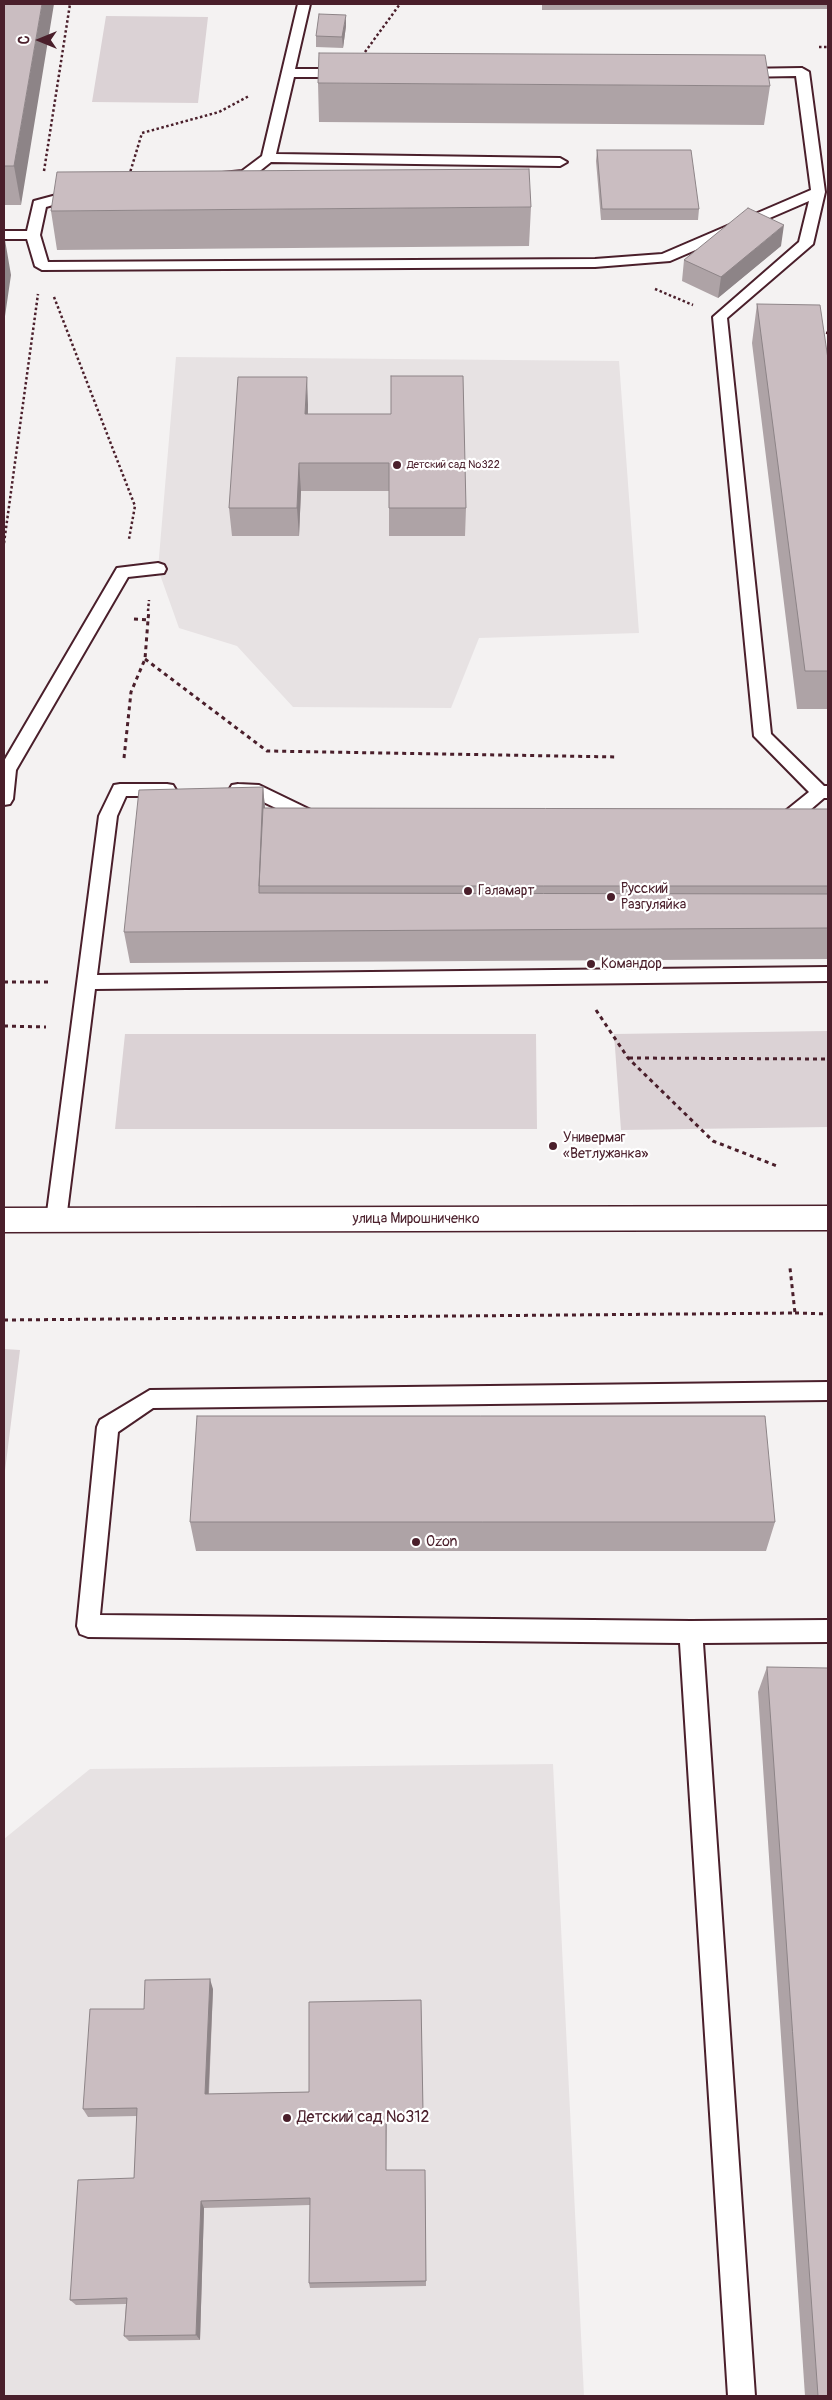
<!DOCTYPE html>
<html>
<head>
<meta charset="utf-8">
<style>
	body { margin:0 }
	#map { position:relative; width:832px; height:2400px; overflow:hidden; background:#f4f2f2; font-family:Pangolin,sans-serif }
	canvas { display:block }
	.frame { position:absolute; inset:0; border:5px solid #4a1f2b; pointer-events:none }
	.north { position:absolute; left:15px; top:15px; width:50px; height:50px; -webkit-text-stroke:4px #fff; paint-order:stroke; rotate:270deg; font-size:14px; font-weight:700; line-height:20px; text-align:center; color:#4a1f2b }
	.north::after { content:''; display:block; margin:auto; width:18px; height:22px; background:#4a1f2b; clip-path:polygon(50% 0,100% 100%,50% 72%,0 100%) }
</style>
</head>
<body>
<div id="map">
<canvas width="832" height="2400"></canvas>
<div class="frame"></div>
<div class="north">С</div>
</div>
<script>
const g = document.querySelector('canvas').getContext('2d');
g.lineJoin = 'round';
function fill(path, color) { g.fillStyle = color; g.fill(path, 'evenodd'); }
const poly = rows => new Path2D(rows.map(r => 'M' + r).join(''));
function strokePath(path, color, width, dash) { g.strokeStyle = color; g.lineWidth = width; g.lineCap = dash ? 'butt' : 'round'; g.setLineDash(dash || []); g.stroke(path); }
function write(font, color, halo, rows, align = 'center') {
  g.font = font + ' Pangolin,sans-serif'; g.lineWidth = 4.5; g.setLineDash([]); g.textBaseline = 'middle'; g.strokeStyle = halo; g.fillStyle = color; for (const [text, x, y, turn = 0] of rows) {
    g.save(); g.translate(x, y); g.rotate((+turn || 0) * Math.PI / 180); g.textAlign = isNaN(turn) ? turn : align; if (halo) g.strokeText(text, 0, 0); g.fillText(text, 0, 0); g.restore();
  }
}
const built = poly([
	[176,357,619,361,639,633,479,638,451,708,293,707,237,646,179,628,158,569],
	[553,1764,584,2396,4,2396,4,1839,90,1769]
]);
const green = poly([
	[106,16,208,17,198,103,92,102],
	[828,1031,828,1127,621,1130,614,1034],
	[125,1034,536,1034,537,1129,115,1129],
	[4,1349,20,1350,4,1479]
]);
const pathFar1 = poly([
	[819,47,828,47],
	[365,52,400,4],
	[44,171,70,4],
	[129,176,142,133,219,112,249,96],
	[655,289,693,305],
	[54,297,135,506,129,539],
	[821,332,828,333],
	[4,543,38,294],
	[148,611,149,600]
]);
const path = poly([
	[134,619,148,620,149,610],
	[145,659,267,751,618,757],
	[124,758,131,692,145,659,148,620],
	[4,982,51,982],
	[596,1010,628,1058,713,1141,777,1166],
	[4,1026,46,1027],
	[629,1058,828,1059],
	[795,1313,828,1314],
	[4,1320,795,1313,790,1268]
]);
const lane = poly([
	[298,4,310,4,295,69,344,69,351,73,344,77,294,77,276,154,560,158,567,162,560,166,271,162,251,178,222,179,220,176,222,173,242,171,262,156,298,4],
	[802,68,809,72,825,192,813,244,727,318,771,734,824,786,828,786,828,798,824,798,788,829,782,831,772,829,769,824,772,819,778,817,809,792,754,736,713,317,799,242,809,201,670,261,595,267,42,270,35,266,27,239,4,239,4,231,27,231,34,201,79,189,86,193,84,196,46,207,40,235,48,262,595,259,662,254,811,190,796,76,740,77,733,73,740,69,802,68],
	[158,563,164,565,166,569,164,573,128,577,16,770,13,799,10,804,4,805,4,761,117,568,158,563],
	[120,784,167,784,173,785,176,790,173,795,167,796,126,796,117,816,97,975,828,967,828,981,95,989,66,1220,63,1226,56,1228,49,1226,46,1220,99,816,114,785,120,784],
	[238,784,259,785,321,815,324,820,321,825,315,827,251,796,232,795,229,790,232,785,238,784],
	[828,1382,828,1400,153,1408,118,1432,100,1615,691,1621,828,1620,828,1642,703,1643,755,2396,728,2396,680,1643,88,1637,80,1634,77,1626,97,1427,100,1420,150,1390,828,1382]
]);
const secondary = poly([
	[828,1206,828,1230,4,1232,4,1208,828,1206]
]);
const wall = poly([
	[4,4,21,205,4,205],
	[542,4,828,4,828,9,542,10],
	[346,26,343,48,316,47,316,36],
	[318,83,770,86,764,125,319,122],
	[597,150,699,209,698,220,601,220,596,161],
	[531,207,529,246,57,250,51,211],
	[781,246,718,298,682,281,684,260],
	[757,304,828,359,828,709,797,709,752,343],
	[308,405,308,414,466,508,465,536,389,536,389,491,301,491,299,536,232,536,229,508],
	[263,787,265,808,828,809,828,959,130,963,124,932],
	[190,1522,775,1522,766,1551,196,1551],
	[767,1667,828,2396,805,2396,758,1692],
	[213,1989,209,2094,309,2092,421,2000,423,2119,387,2120,386,2170,425,2170,426,2286,310,2288,309,2283,310,2205,204,2208,200,2340,129,2341,124,2336,126,2304,76,2305,70,2300,134,2178,137,2116,88,2117,83,2109,144,2009]
]);
const shadedWall = poly([
	[42,4,54,4,21,205,14,166],
	[346,15,346,26,343,48,342,37],
	[784,225,781,246,718,298,721,277],
	[4,234,11,275,4,323],
	[307,377,308,405,307,442,305,414],
	[299,463,301,491,299,536,297,508],
	[263,787,266,819,260,886],
	[210,1979,213,1989,208,2102,205,2094],
	[201,2201,204,2208,200,2340,196,2335]
]);
const building = poly([
	[4,4,42,4,14,166,4,166,4,4],
	[319,14,346,15,342,37,316,36,319,14],
	[319,53,765,55,770,86,318,83,319,53],
	[597,150,691,150,699,209,602,209,597,150],
	[529,169,531,207,51,211,57,172,529,169],
	[748,208,784,225,721,277,684,260,748,208],
	[757,304,820,305,828,359,828,671,805,671,757,304],
	[391,376,463,376,466,508,389,508,389,463,299,463,297,508,229,508,238,377,307,377,305,414,391,414,391,376],
	[263,787,259,886,259,893,828,894,828,928,124,932,139,790,263,787],
	[263,808,828,809,828,886,259,886,263,808],
	[197,1416,765,1416,775,1522,190,1522,197,1416],
	[767,1667,828,1668,828,2396,818,2396,767,1667],
	[210,1979,205,2094,309,2092,309,2002,421,2000,423,2111,386,2113,386,2170,425,2170,426,2281,309,2283,310,2198,201,2201,196,2335,124,2336,127,2298,70,2300,78,2180,134,2178,137,2108,83,2109,90,2009,144,2009,145,1980,210,1979]
]);
const markers = [
	[397,465,5,"#4a1f2b"],
	[468,891,5,"#4a1f2b"],
	[611,897,5,"#4a1f2b"],
	[591,964,5,"#4a1f2b"],
	[553,1146,5,"#4a1f2b"],
	[416,1542,5,"#4a1f2b"],
	[287,2118,5,"#4a1f2b"]
];
const farPoinames = [
	["Детский сад №322",407,465]
];
const poiNames = [
	["Русский",621,889],
	["Разгуляйка",621,905],
	["Галамарт",478,891],
	["Командор",601,964],
	["Универмаг",563,1138],
	["«Ветлужанка»",563,1154],
	["Ozon",426,1542]
];
const streetNames = [
	["улица Мирошниченко",416,1219]
];
const nearPoinames = [
	["Детский сад №312",297,2118]
];
fill(built, '#e7e2e3');
fill(green, '#dbd2d5');
strokePath(lane, '#4a1f2b', 4);
strokePath(secondary, '#4a1f2b', 3);
strokePath(pathFar1, '#4a1f2b', 2.5, [2.5, 2.5]);
strokePath(path, '#4a1f2b', 3, [4, 4]);
fill(lane, '#fff');
fill(secondary, '#fff');
fill(wall, '#aea3a6');
fill(shadedWall, '#8d8487');
fill(building, '#cabdc1');
strokePath(building, '#8d8487', 1);
for (const [x, y, r, color] of markers) { const dot = new Path2D(); dot.arc(x, y, r, 0, 2 * Math.PI); g.fillStyle = color; g.fill(dot); strokePath(dot, '#fff', 2); }
write('11px', '#4a1f2b', '#fff', farPoinames, 'left');
write('14px', '#4a1f2b', '#fff', poiNames, 'left');
write('14px', '#4a1f2b', '#fff', streetNames);
write('16px', '#4a1f2b', '#fff', nearPoinames, 'left');
</script>
</body>
</html>
